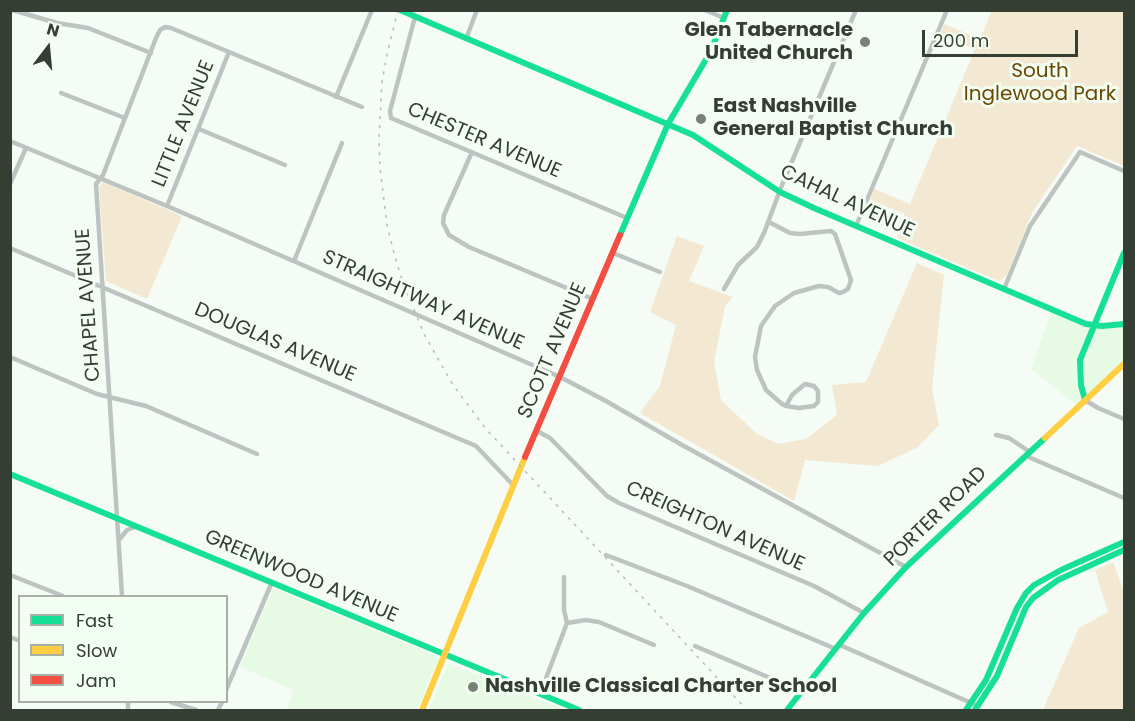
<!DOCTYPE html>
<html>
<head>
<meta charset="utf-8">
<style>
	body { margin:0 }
	#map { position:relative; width:1135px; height:721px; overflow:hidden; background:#f5fbf5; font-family:Poppins,sans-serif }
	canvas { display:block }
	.frame { position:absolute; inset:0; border:12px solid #343e33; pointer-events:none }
	.legend { position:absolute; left:18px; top:595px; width:210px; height:108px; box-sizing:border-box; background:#f3fef2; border:2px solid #a7b1a6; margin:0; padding:8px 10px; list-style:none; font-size:18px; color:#343e33 }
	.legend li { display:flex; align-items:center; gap:12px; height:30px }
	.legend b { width:30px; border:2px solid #a7b1a6 }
	.north { position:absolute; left:18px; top:18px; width:60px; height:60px; -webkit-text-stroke:4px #f3fef2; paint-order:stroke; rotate:16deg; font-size:16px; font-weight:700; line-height:24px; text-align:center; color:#343e33 }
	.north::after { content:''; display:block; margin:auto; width:21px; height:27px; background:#343e33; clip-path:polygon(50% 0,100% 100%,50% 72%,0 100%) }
	.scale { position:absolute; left:922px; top:30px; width:156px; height:27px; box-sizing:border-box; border:3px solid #343e33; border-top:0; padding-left:8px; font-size:18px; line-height:21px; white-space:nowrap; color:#343e33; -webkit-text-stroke:4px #f3fef2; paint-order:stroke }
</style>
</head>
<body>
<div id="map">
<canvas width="1135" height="721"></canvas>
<div class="frame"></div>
<ul class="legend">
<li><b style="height:8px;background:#16e098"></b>Fast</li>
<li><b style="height:8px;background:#ffcf43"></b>Slow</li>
<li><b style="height:8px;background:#f24e42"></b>Jam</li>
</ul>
<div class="north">N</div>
<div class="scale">200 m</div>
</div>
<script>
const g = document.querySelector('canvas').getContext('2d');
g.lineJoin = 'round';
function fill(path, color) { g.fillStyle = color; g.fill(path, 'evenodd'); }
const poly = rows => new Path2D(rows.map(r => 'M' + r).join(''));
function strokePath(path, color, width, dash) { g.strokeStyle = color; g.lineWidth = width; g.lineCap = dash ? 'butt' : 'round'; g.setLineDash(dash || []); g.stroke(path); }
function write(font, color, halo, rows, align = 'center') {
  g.font = font + ' Poppins,sans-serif'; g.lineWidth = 6; g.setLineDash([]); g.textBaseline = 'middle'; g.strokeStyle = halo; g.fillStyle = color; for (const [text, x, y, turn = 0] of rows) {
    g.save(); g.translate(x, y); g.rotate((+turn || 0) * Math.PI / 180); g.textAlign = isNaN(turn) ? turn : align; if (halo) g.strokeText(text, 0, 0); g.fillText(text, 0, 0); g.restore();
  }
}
const built = poly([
	[1052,309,1086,324,1124,324,1124,364,1078,406,1031,369],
	[273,588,439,657,417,710,286,710,294,690,240,667],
	[448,663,565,710,429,710]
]);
const green = poly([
	[992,10,1124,11,1124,166,1077,146,1032,213,1007,275,999,281,897,238,905,214,870,200,874,189,910,204,975,49,940,35,944,24,980,39],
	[103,182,182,216,147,299,106,281,99,187],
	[677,236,704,246,689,281,733,297,725,306,714,362,721,400,757,434,778,444,806,439,837,415,832,385,866,382,917,263,944,275,932,389,939,425,918,447,878,466,805,460,794,501,640,413,660,386,676,325,650,312],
	[1113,562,1124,592,1124,710,1043,710,1079,628,1108,612,1095,570]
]);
const street = poly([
	[12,10,57,23,88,28,151,53],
	[705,10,724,18],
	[415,17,390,111,391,118,627,218],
	[466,39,477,10],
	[61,93,125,118],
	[336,97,372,10],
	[199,129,285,165],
	[10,141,167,206,560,377,606,401,682,445,906,567],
	[472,152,444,215,443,223,449,235,469,247,593,299],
	[10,184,26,148],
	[167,206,229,52],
	[769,222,790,233,800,234,831,231,835,234,851,280,848,289,843,292,839,293,828,287,819,286,794,293,775,306,761,326,755,357,757,370,766,390,782,404,786,406,799,408,814,406,818,402,818,391,814,386,805,384,792,395,786,406],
	[856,226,947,10],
	[10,248,476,446,514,486],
	[613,253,660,272],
	[294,261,342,143],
	[724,289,738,265,757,247,764,233,782,185,856,10],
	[1004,289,1030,226,1080,152,1124,171],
	[10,357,97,394,146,406,257,454],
	[1085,400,1098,408,1124,419],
	[537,431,550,438,607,496,619,503,814,586,864,613],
	[996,435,1009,438,1030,452],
	[1026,456,1124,498],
	[119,540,127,530,135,527],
	[606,555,687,586,836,649],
	[10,575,63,596],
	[122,596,96,184,103,175,156,38,160,30,165,27,171,28,362,107],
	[567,623,586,620,599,622,654,645],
	[10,637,20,641],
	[840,645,978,706],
	[695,646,803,692],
	[226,690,272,582],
	[540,694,567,623,564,610,564,577],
	[128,702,128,710],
	[171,702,196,710],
	[218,710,222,702]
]);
const fast = poly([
	[400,10,693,135,780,192,814,208,1086,324,1102,326,1124,324],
	[620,235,668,124,711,51,727,10],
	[1085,400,1081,385,1080,360,1124,253],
	[10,474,579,710],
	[787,710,864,613,906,567,1045,438],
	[966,710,986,680,1017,608,1026,593,1034,585,1061,570,1124,542],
	[975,710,997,676,1026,607,1033,598,1058,580,1124,550]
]);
const slow = poly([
	[1045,438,1124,364],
	[422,710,525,457]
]);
const jam = poly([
	[525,457,620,235]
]);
const rail = poly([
	[398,10,387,54,382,82,379,140,380,168,387,225,394,253,402,280,424,334,453,385,486,429,747,710]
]);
const markers = [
	[865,42,6,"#788077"],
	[701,119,6,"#788077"],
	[473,687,6,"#788077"]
];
const poiNames = [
	["Glen Tabernacle",853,31,"right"],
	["United Church",853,54,"right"],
	["East Nashville",713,107],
	["General Baptist Church",713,130],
	["Nashville Classical Charter School",485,687]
];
const parkNames = [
	["South",1040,72],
	["Inglewood Park",1040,95]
];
const streetNames = [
	["LITTLE AVENUE",184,124,-68],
	["CHESTER AVENUE",484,141,23],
	["CAHAL AVENUE",847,202,25],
	["STRAIGHTWAY AVENUE",423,301,24],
	["CHAPEL AVENUE",89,305,-94],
	["DOUGLAS AVENUE",275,343,23],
	["SCOTT AVENUE",553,351,-67],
	["PORTER ROAD",936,517,-44],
	["CREIGHTON AVENUE",715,527,24],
	["GREENWOOD AVENUE",301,577,23]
];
fill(built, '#e7fbe4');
fill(green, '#f3e8d1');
strokePath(street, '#bdc3c0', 4.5);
strokePath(fast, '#16e098', 6);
strokePath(slow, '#ffcf43', 6);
strokePath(jam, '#f24e42', 6);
strokePath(rail, '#b7bbb9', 1.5, [3, 6]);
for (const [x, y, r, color] of markers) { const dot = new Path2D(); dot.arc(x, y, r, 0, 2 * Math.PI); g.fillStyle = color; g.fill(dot); strokePath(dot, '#f3fef2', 2); }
write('bold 20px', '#343e33', '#f3fef2', poiNames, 'left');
write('20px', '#6a4802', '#f3fef2', parkNames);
write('20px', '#343e33', '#f3fef2', streetNames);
</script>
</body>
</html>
